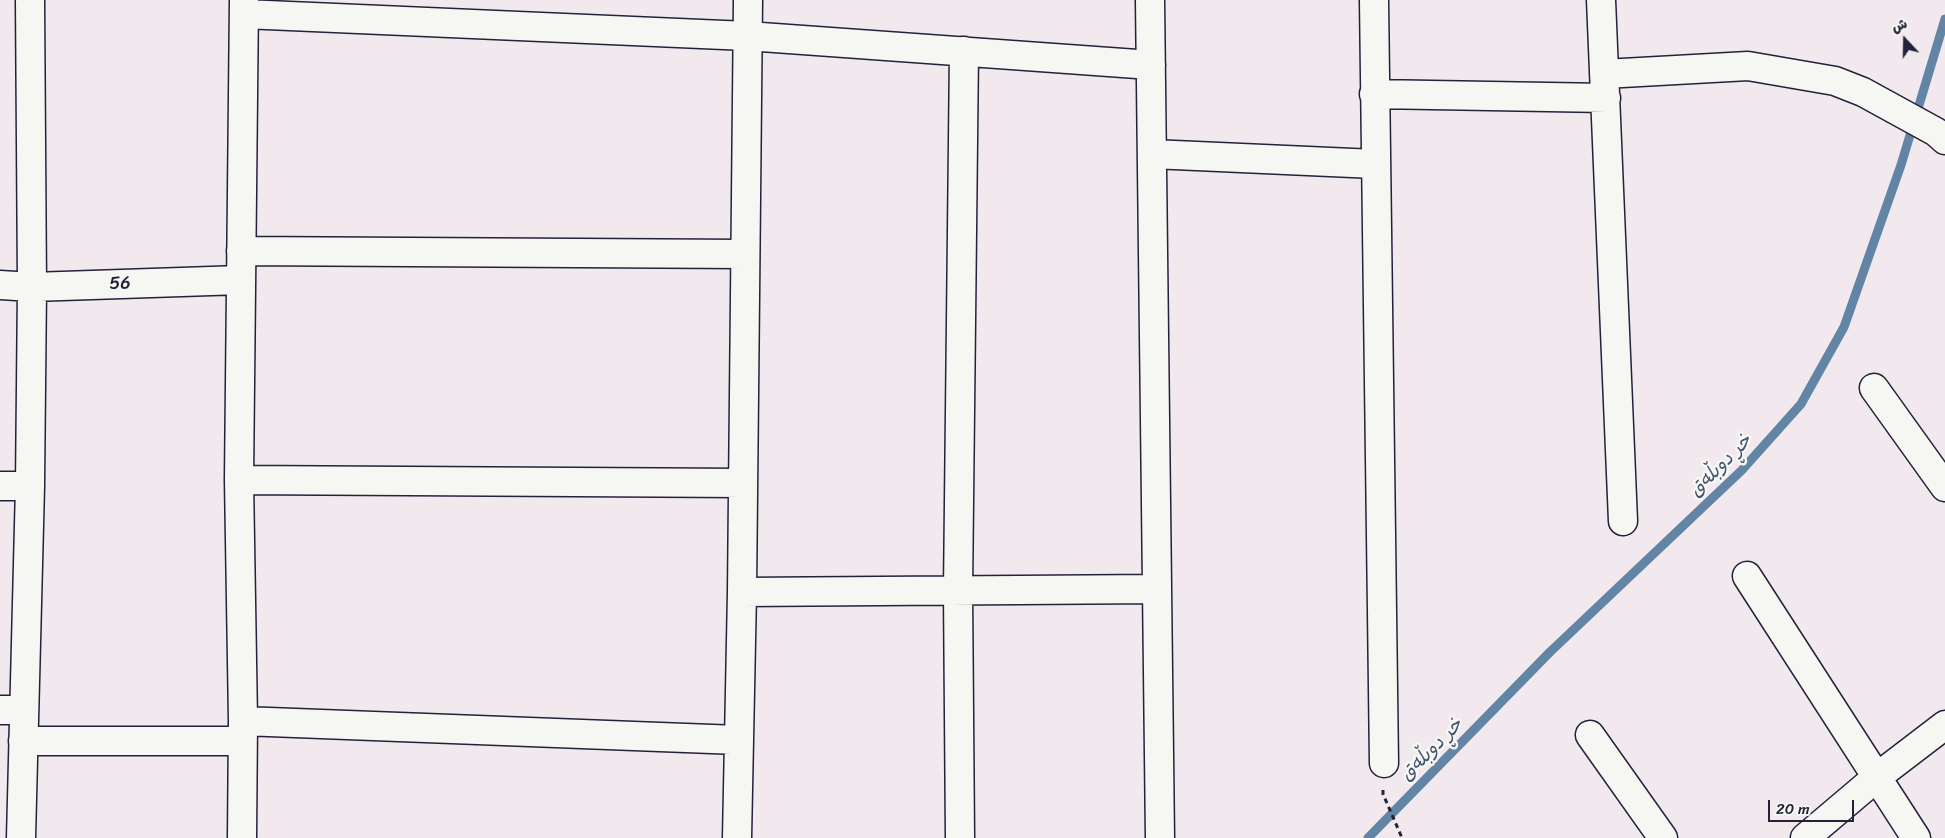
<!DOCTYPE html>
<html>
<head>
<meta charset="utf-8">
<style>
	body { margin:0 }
	#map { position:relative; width:1945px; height:838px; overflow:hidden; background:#f1e9ed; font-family:Sriracha,"Playpen Sans Arabic",sans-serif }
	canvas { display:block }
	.north { position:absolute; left:1880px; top:15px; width:50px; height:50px; -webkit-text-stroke:4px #f6f6f2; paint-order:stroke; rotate:339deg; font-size:14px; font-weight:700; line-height:20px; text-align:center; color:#22223b }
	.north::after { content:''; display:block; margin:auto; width:18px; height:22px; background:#22223b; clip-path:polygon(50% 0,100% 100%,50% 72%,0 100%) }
	.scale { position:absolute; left:1768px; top:800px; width:86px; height:22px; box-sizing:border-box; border:2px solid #22223b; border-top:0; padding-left:6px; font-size:15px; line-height:18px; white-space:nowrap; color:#22223b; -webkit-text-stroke:4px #f6f6f2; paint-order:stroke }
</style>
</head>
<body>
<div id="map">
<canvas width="1945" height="838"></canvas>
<div class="north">ش</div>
<div class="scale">20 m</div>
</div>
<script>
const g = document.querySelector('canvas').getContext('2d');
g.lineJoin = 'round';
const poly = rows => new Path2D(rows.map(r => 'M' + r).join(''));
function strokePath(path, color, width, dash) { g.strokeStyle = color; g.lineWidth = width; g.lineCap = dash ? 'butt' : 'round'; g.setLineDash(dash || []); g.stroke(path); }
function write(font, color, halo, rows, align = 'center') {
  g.font = font + ' Sriracha,"Playpen Sans Arabic",sans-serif'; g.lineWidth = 5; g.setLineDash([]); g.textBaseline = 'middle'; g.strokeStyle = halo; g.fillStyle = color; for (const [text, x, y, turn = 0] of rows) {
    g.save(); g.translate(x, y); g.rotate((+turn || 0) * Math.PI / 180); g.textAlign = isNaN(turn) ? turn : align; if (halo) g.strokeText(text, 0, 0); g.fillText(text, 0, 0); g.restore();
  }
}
const stream = poly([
	[1368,838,1550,652,1742,470,1801,404,1844,327,1901,165,1945,19]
]);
const path = poly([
	[1383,790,1383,794,1402,838]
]);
const minor = poly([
	[1150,0,1160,838],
	[1374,0,1384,763],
	[1601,0,1623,521],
	[244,14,747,36,1151,65],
	[1604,74,1748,66,1835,81,1863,92,1936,132,1945,140],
	[1374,94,1606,98],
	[1152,154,1375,164],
	[241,251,745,254],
	[0,285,32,287,241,280],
	[1874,388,1945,487],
	[239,480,743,483],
	[0,486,30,486],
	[1747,576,1916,838],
	[742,592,1157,589],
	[0,710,23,710],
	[243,721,738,740],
	[1590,735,1663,838],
	[23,741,242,741],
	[21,838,30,486,32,287,30,0],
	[242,838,243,721,239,480,244,0],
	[737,838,742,592,748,0],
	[960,838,958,591,964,51],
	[1805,838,1877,777,1945,725]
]);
const streetNames = [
	["56",120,284,-2]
];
const waterNames = [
	["خڕ دوبڵەق",1721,466,-45],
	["خڕ دوبڵەق",1432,750,-45]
];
strokePath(stream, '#6284a5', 9);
strokePath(minor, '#22223b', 31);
strokePath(path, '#22223b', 3, [5, 4]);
strokePath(minor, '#f6f6f2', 28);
write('18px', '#22223b', '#f6f6f2', streetNames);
write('italic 19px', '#425370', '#f6f6f2', waterNames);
</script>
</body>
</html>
